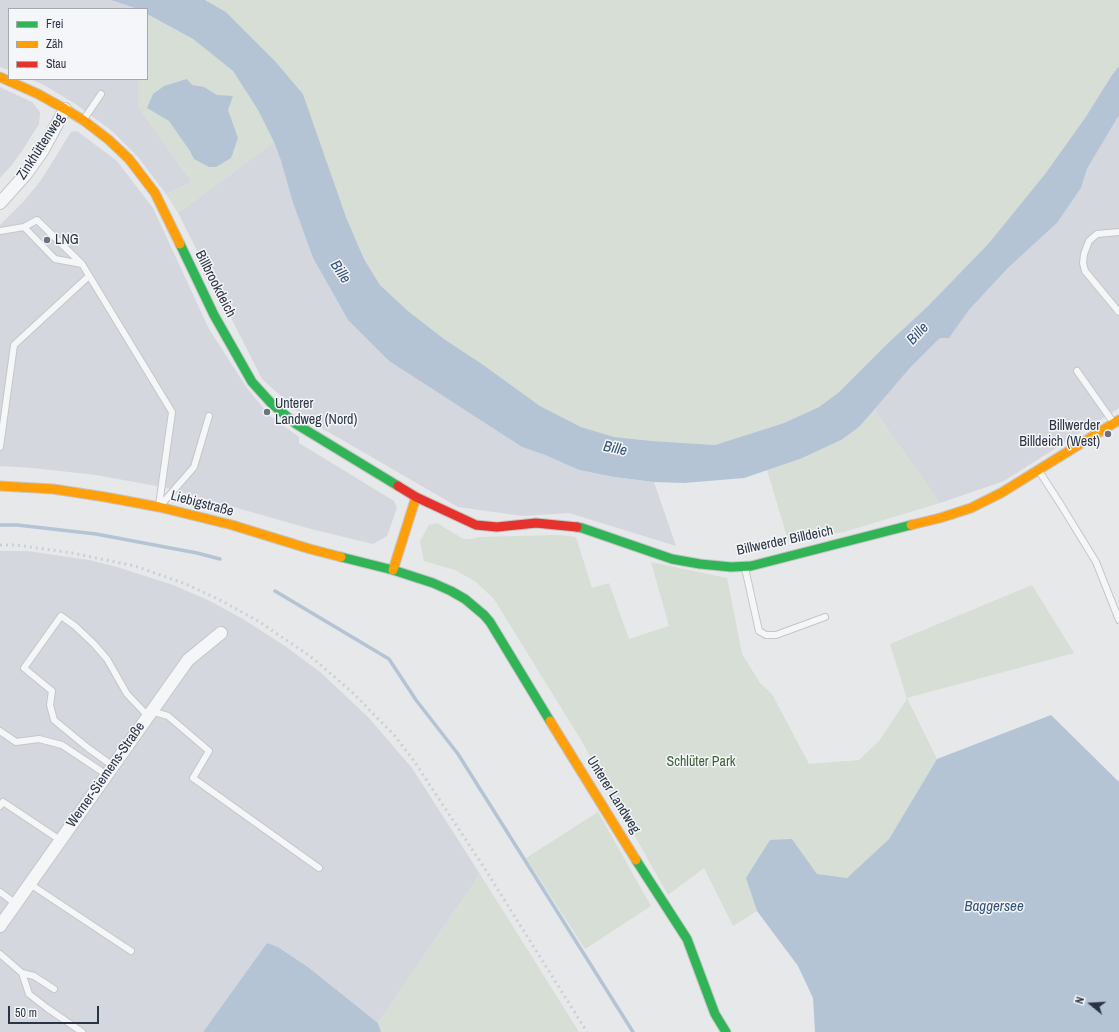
<!DOCTYPE html>
<html>
<head>
<meta charset="utf-8">
<style>
	body { margin:0 }
	#map { position:relative; width:1119px; height:1032px; overflow:hidden; background:#e6e8ea; font-family:"Archivo Narrow",sans-serif }
	canvas { display:block }
	.legend { position:absolute; left:8px; top:8px; width:140px; height:72px; box-sizing:border-box; background:#f4f6f9; border:1px solid #a4a8b1; margin:0; padding:5px 7px; list-style:none; font-size:12px; color:#2b3445 }
	.legend li { display:flex; align-items:center; gap:8px; height:20px }
	.legend b { width:20px; border:1px solid #a4a8b1 }
	.north { position:absolute; left:1071px; top:984px; width:40px; height:40px; -webkit-text-stroke:3px #f4f6f9; paint-order:stroke; rotate:288deg; font-size:11px; font-weight:700; line-height:16px; text-align:center; color:#2b3445 }
	.north::after { content:''; display:block; margin:auto; width:14px; height:18px; background:#2b3445; clip-path:polygon(50% 0,100% 100%,50% 72%,0 100%) }
	.scale { position:absolute; left:8px; top:1006px; width:91px; height:18px; box-sizing:border-box; border:2px solid #2b3445; border-top:0; padding-left:5px; font-size:12px; line-height:14px; white-space:nowrap; color:#2b3445; -webkit-text-stroke:3px #f4f6f9; paint-order:stroke }
</style>
</head>
<body>
<div id="map">
<canvas width="1119" height="1032"></canvas>
<ul class="legend">
<li><b style="height:5px;background:#30b455"></b>Frei</li>
<li><b style="height:5px;background:#ff9f0a"></b>Zäh</li>
<li><b style="height:5px;background:#e5322d"></b>Stau</li>
</ul>
<div class="north">N</div>
<div class="scale">50 m</div>
</div>
<script>
const g = document.querySelector('canvas').getContext('2d');
g.lineJoin = 'round';
function fill(path, color) { g.fillStyle = color; g.fill(path, 'evenodd'); }
const poly = rows => new Path2D(rows.map(r => 'M' + r).join(''));
function strokePath(path, color, width, dash) { g.strokeStyle = color; g.lineWidth = width; g.lineCap = dash ? 'butt' : 'round'; g.setLineDash(dash || []); g.stroke(path); }
function write(font, color, halo, rows, align = 'center') {
  g.font = font + ' "Archivo Narrow",sans-serif'; g.lineWidth = 3; g.setLineDash([]); g.textBaseline = 'middle'; g.strokeStyle = halo; g.fillStyle = color; for (const [text, x, y, turn = 0] of rows) {
    g.save(); g.translate(x, y); g.rotate((+turn || 0) * Math.PI / 180); g.textAlign = isNaN(turn) ? turn : align; if (halo) g.strokeText(text, 0, 0); g.fillText(text, 0, 0); g.restore();
  }
}
const built = poly([
	[0,0,111,0,138,9,9,9,9,70,0,67],
	[30,79,138,79,138,107,192,182,166,194,138,157,112,131,77,105,44,85],
	[0,87,32,102,40,112,39,124,22,151,11,166,0,178],
	[1119,115,1119,408,1004,481,940,503,874,410,909,369,940,338,949,338,969,310,1008,268,1057,223,1081,188,1087,169],
	[77,131,117,161,153,208,209,329,247,388,270,416,299,437,299,443,394,501,397,508,387,536,373,544,311,529,167,488,96,475,32,468,0,466,0,225,24,201,41,180,71,132],
	[274,142,281,161,293,203,313,258,348,320,389,361,522,447,545,455,579,470,614,477,654,482,676,546,569,513,523,516,458,507,306,419,262,379,178,213],
	[0,551,27,551,89,560,117,567,173,585,210,601,243,619,285,646,320,672,368,717,412,768,480,874,378,1023,308,967,278,947,267,943,203,1032,0,1032]
]);
const green = poly([
	[205,0,1119,0,1119,66,1112,75,1085,118,1045,174,989,243,928,306,886,345,838,393,819,407,784,423,715,445,652,441,613,437,581,427,540,406,482,364,444,339,408,311,380,285,364,259,346,217,303,94,275,61,226,12],
	[147,14,193,39,233,71,258,110,274,142,178,213,166,194,192,182,138,107,138,79,147,79],
	[874,410,940,503,844,532,788,540,767,470,800,459,859,427],
	[437,523,463,539,472,539,479,537,558,535,576,537,592,588,609,583,629,639,669,626,651,562,727,578,742,654,760,683,772,694,809,764,859,760,879,741,907,699,890,644,1032,585,1074,653,907,698,937,759,889,839,847,878,817,874,792,839,746,878,757,911,733,926,704,868,668,895,581,740,494,599,476,582,455,570,424,561,420,541,429,525],
	[598,812,651,906,585,949,526,858],
	[480,874,579,1032,381,1032,378,1023]
]);
const water = poly([
	[111,0,205,0,226,12,275,61,303,94,346,217,364,259,380,285,408,311,444,339,482,364,540,406,581,427,614,437,652,441,715,445,784,423,819,407,838,393,886,345,928,306,989,243,1045,174,1085,118,1112,75,1119,66,1119,115,1087,169,1081,188,1057,223,1008,268,969,310,949,338,940,338,909,369,874,410,859,427,841,440,800,459,744,478,684,483,654,482,614,477,579,470,545,455,522,447,389,361,348,320,313,258,293,203,281,161,274,142,258,110,233,71,193,39,147,14,147,9,138,9],
	[187,79,192,85,204,87,217,95,233,96,228,110,238,138,231,158,216,167,209,167,194,159,190,151,169,121,147,108,153,94,164,86],
	[1051,715,1119,782,1119,1032,815,1032,813,998,798,966,757,911,746,878,770,840,792,839,817,874,847,878,889,839,937,759],
	[267,943,278,947,308,967,378,1023,381,1032,203,1032]
]);
const stream = poly([
	[0,525,17,525,96,534,197,553,220,559],
	[275,591,389,659,416,700,458,754,633,1032]
]);
const lane = poly([
	[84,119,101,94],
	[24,227,55,259,82,264],
	[0,231,24,227,37,220,82,264,172,412,159,505],
	[1119,232,1097,234,1089,241,1084,254,1083,263,1085,271,1119,312],
	[1077,371,1113,422],
	[0,447,14,345,89,276],
	[1039,471,1061,505,1096,562,1119,620],
	[160,506,194,467,209,416],
	[745,568,759,631,766,635,776,635,825,617],
	[151,711,168,716,209,751,193,778,319,868],
	[0,731,16,742,39,739,62,745,107,775],
	[113,766,88,748,54,720,50,705,52,691,24,668,61,616,75,626,94,644,107,659,127,694,148,716],
	[0,806,3,802,60,840],
	[30,884,131,951],
	[0,892,16,904],
	[0,954,22,973,29,994,47,1008,82,1032],
	[22,973,34,976,54,989]
]);
const street = poly([
	[0,203,26,174,43,150,65,109],
	[0,926,188,660,221,633]
]);
const fast = poly([
	[180,244,214,315,252,382,272,404,296,424,398,486],
	[577,527,582,528,672,559,700,564,731,567,751,566,911,525],
	[341,557,393,570,433,583,451,591,465,599,484,615,490,622,550,721],
	[636,860,687,939,715,1014,726,1032]
]);
const slow = poly([
	[0,77,38,94,65,109,83,120,109,140,129,159,155,193,180,244],
	[0,486,53,489,105,497,159,507,232,525,310,549,341,557],
	[911,525,940,518,971,508,1001,493,1119,420],
	[393,570,416,497],
	[550,721,636,860]
]);
const jam = poly([
	[398,486,416,497,476,525,497,527,536,523,577,527]
]);
const rail = poly([
	[0,545,17,545,72,553,135,566,186,584,222,601,258,621,310,656,352,692,394,735,414,761,485,869,587,1032]
]);
const markers = [
	[47,240,4,"#6c737f"],
	[267,412,4,"#6c737f"],
	[1108,434,4,"#6c737f"]
];
const streetNames = [
	["Zinkhüttenweg",41,147,-57],
	["Billbrookdeich",215,284,63],
	["Liebigstraße",202,504,15],
	["Billwerder Billdeich",785,541,-12],
	["Werner-Siemens-Straße",106,775,-55],
	["Unterer Landweg",613,795,58]
];
const poiNames = [
	["LNG",55,240],
	["Unterer",275,404],
	["Landweg (Nord)",275,420],
	["Billwerder",1100,426,"right"],
	["Billdeich (West)",1100,442,"right"]
];
const parkNames = [
	["Schlüter Park",701,762]
];
const waterNames = [
	["Bille",340,272,57],
	["Bille",918,334,-47],
	["Bille",615,449,12],
	["Baggersee",994,907]
];
fill(built, '#d4d7dd');
fill(green, '#d6ded6');
fill(water, '#b4c4d5');
strokePath(stream, '#b4c4d5', 3.5);
strokePath(lane, '#c4c6c8', 8);
strokePath(street, '#c4c6c8', 14);
strokePath(fast, '#c4c6c8', 11);
strokePath(slow, '#c4c6c8', 11);
strokePath(jam, '#c4c6c8', 11);
strokePath(lane, '#f5f6f7', 6);
strokePath(street, '#f5f6f7', 12);
strokePath(fast, '#30b455', 9);
strokePath(slow, '#ff9f0a', 9);
strokePath(jam, '#e5322d', 9);
strokePath(rail, '#cecfd2', 3, [2, 4]);
for (const [x, y, r, color] of markers) { const dot = new Path2D(); dot.arc(x, y, r, 0, 2 * Math.PI); g.fillStyle = color; g.fill(dot); strokePath(dot, '#f4f6f9', 1.5); }
write('14px', '#2b3445', '#f4f6f9', streetNames);
write('14px', '#2b3445', '#f4f6f9', poiNames, 'left');
write('14px', '#3f6138', '#f4f6f9', parkNames);
write('italic 15px', '#34527a', '#f4f6f9', waterNames);
</script>
</body>
</html>
